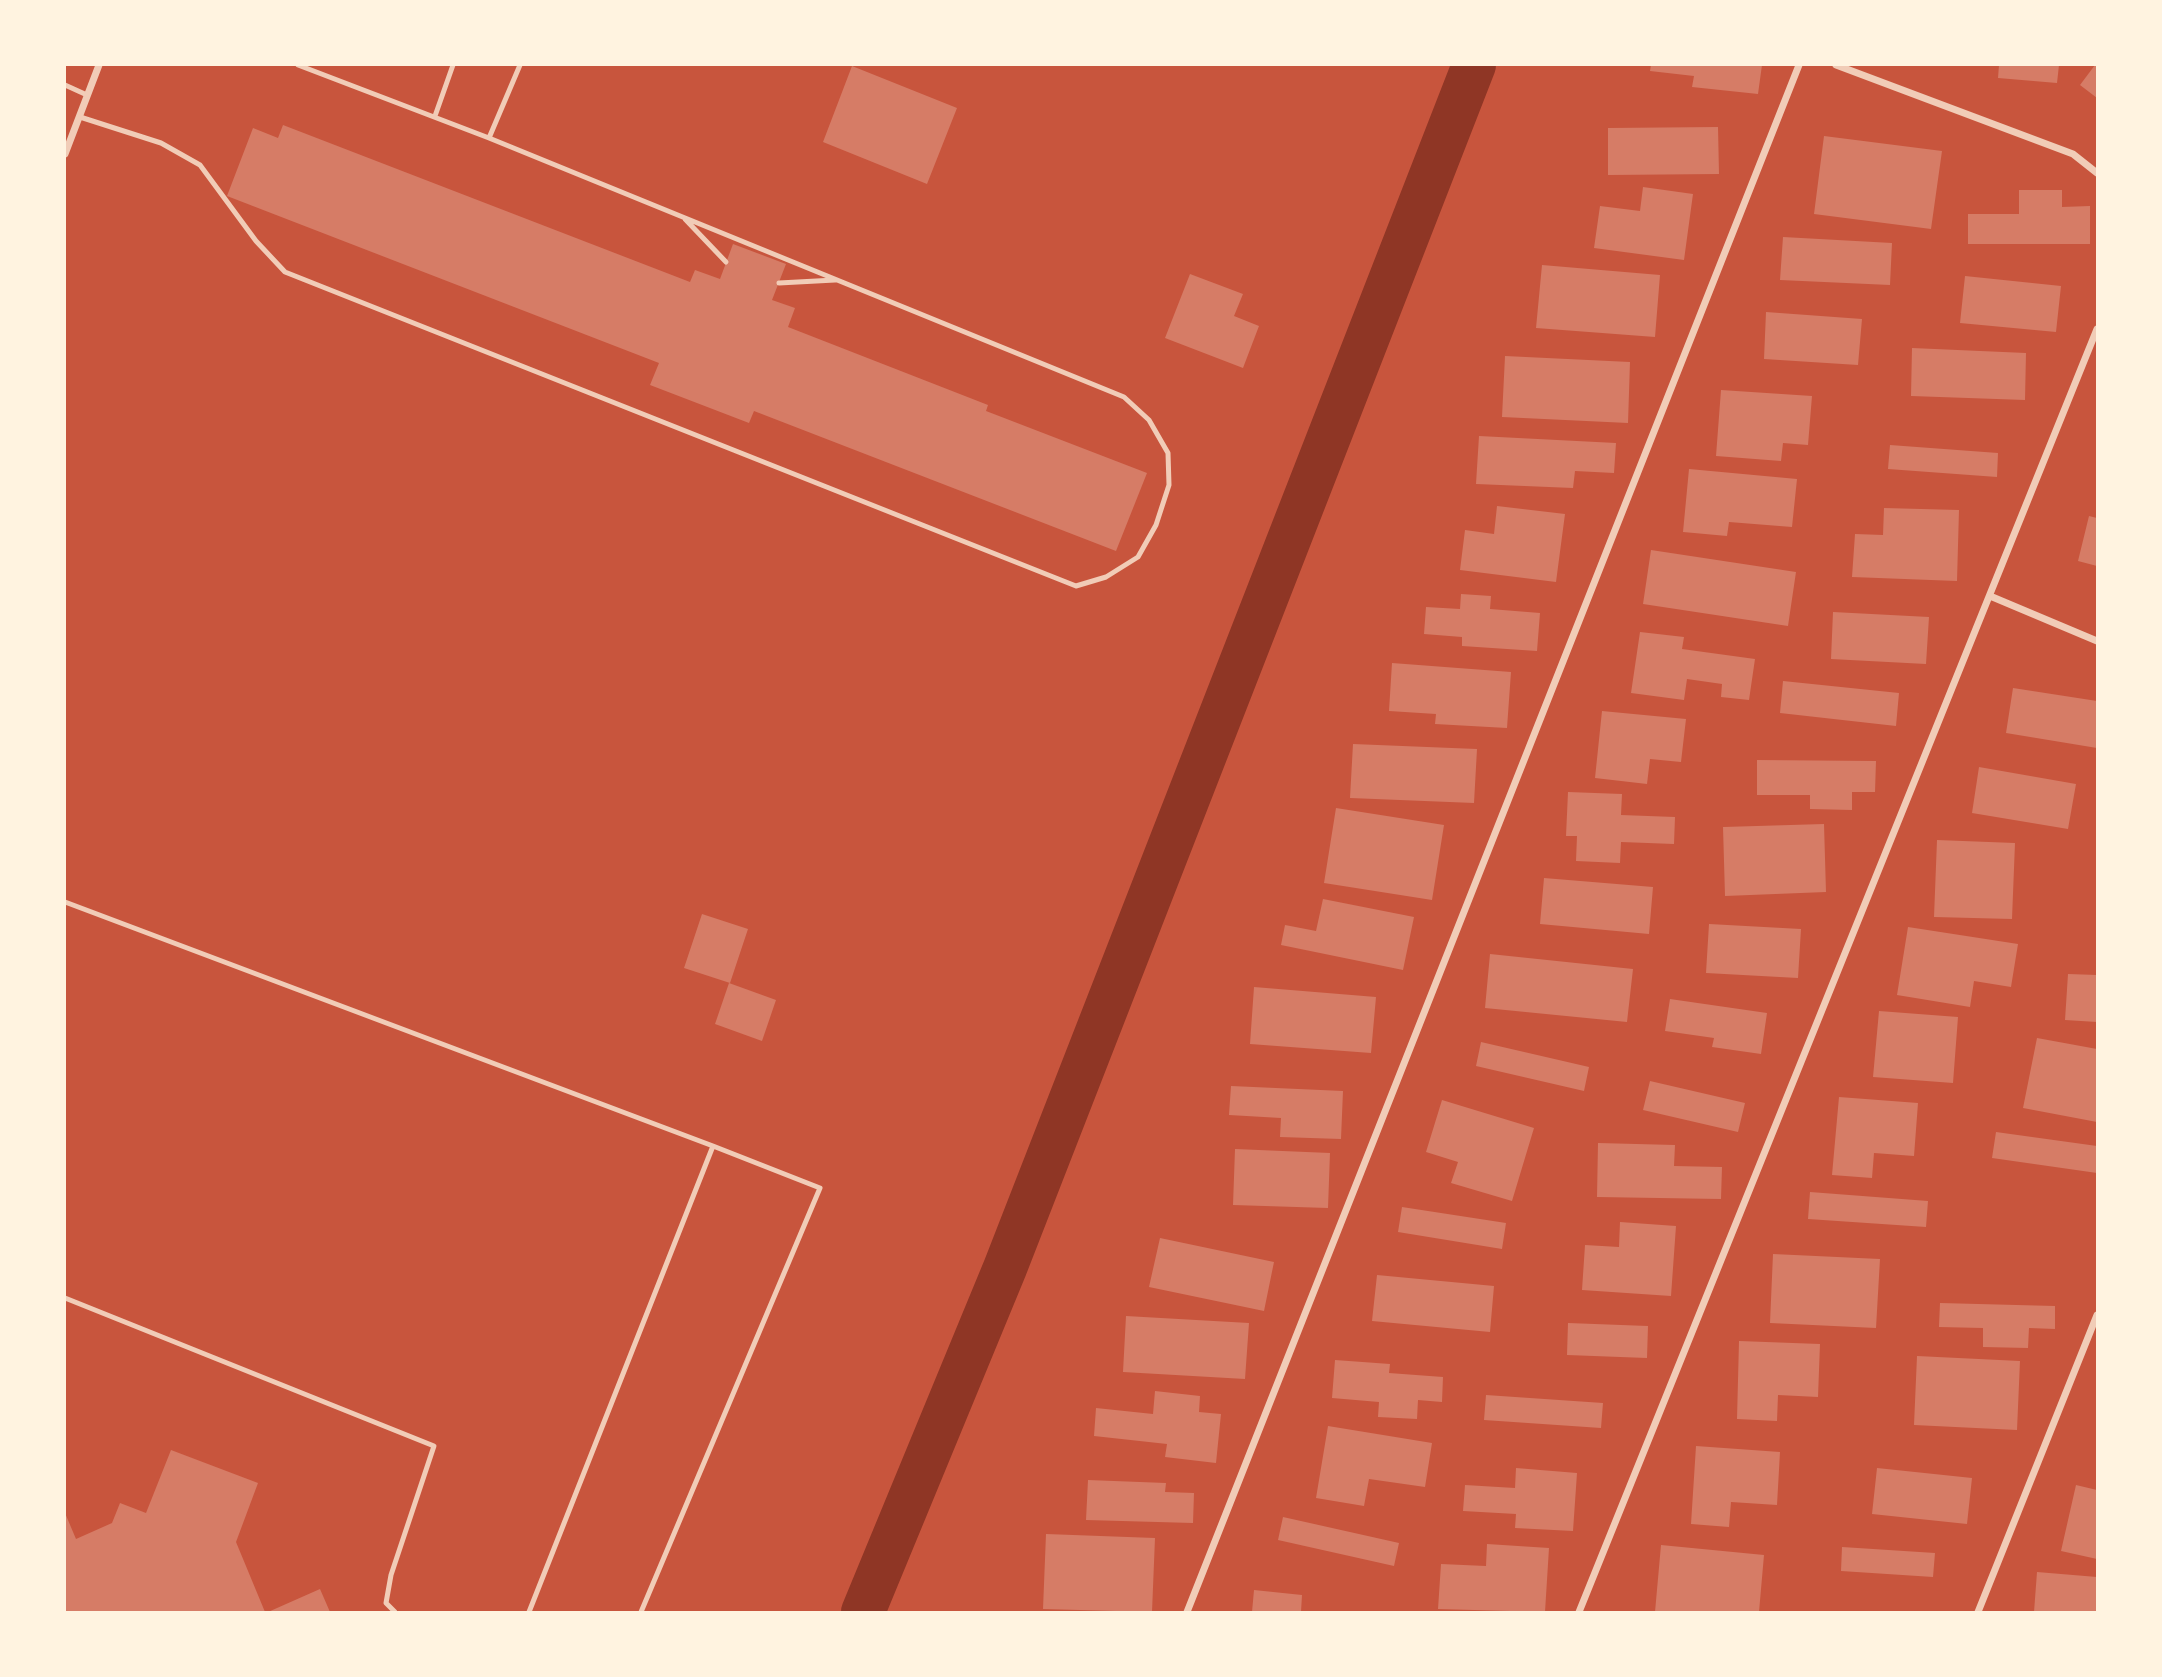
<!DOCTYPE html>
<html>
<head>
<meta charset="utf-8">
<style>
	body { margin:0 }
	#map { position:relative; width:2162px; height:1677px; overflow:hidden; background:#c8553d; font-family:Rubik,sans-serif }
	canvas { display:block }
	.frame { position:absolute; inset:0; border:66px solid #fff3e0; pointer-events:none }
</style>
</head>
<body>
<div id="map">
<canvas width="2162" height="1677"></canvas>
<div class="frame"></div>
</div>
<script>
const g = document.querySelector('canvas').getContext('2d');
g.lineJoin = 'round';
const poly = rows => new Path2D(rows.map(r => 'M' + r).join(''));
function strokePath(path, color, width, dash) { g.strokeStyle = color; g.lineWidth = width; g.lineCap = dash ? 'butt' : 'round'; g.setLineDash(dash || []); g.stroke(path); }
function fill(path, color) { g.fillStyle = color; g.fill(path, 'evenodd'); }
const canal = poly([
	[863,1612,1005,1268,1474,65]
]);
const building = poly([
	[1651,65,1762,65,1758,94,1692,87,1694,76,1650,71],
	[1999,65,2059,65,2057,83,1998,78],
	[2095,65,2097,65,2097,98,2080,85],
	[852,66,957,108,927,184,823,142],
	[283,125,690,282,695,270,720,279,733,244,786,264,772,300,795,308,788,327,988,405,986,411,1147,473,1116,551,754,411,749,423,650,385,659,363,227,196,253,128,278,138],
	[1718,127,1719,174,1608,175,1608,128],
	[1824,136,1942,151,1931,229,1814,214],
	[1643,187,1693,194,1684,260,1594,248,1600,206,1640,211],
	[2019,190,2062,190,2062,207,2090,206,2090,244,1968,244,1968,214,2019,214],
	[1783,237,1892,243,1890,285,1780,280],
	[1542,265,1660,275,1655,337,1536,328],
	[1190,274,1243,294,1234,316,1259,326,1243,368,1165,338],
	[1965,276,2061,286,2056,332,1960,323],
	[1766,312,1862,319,1858,365,1764,359],
	[1912,348,2026,353,2025,400,1911,396],
	[1505,356,1630,362,1628,423,1502,417],
	[1721,390,1812,396,1808,445,1783,443,1781,461,1716,456],
	[1479,436,1616,443,1614,473,1575,471,1573,488,1476,484],
	[1890,445,1998,453,1997,477,1888,469],
	[1689,469,1797,479,1792,527,1729,522,1727,536,1683,532],
	[1497,506,1565,514,1556,582,1460,570,1465,530,1494,534],
	[1884,508,1959,510,1957,581,1852,577,1855,534,1883,535],
	[2089,516,2097,518,2097,566,2078,561],
	[1651,550,1796,572,1788,626,1643,604],
	[1461,594,1491,596,1490,609,1540,613,1537,651,1462,646,1462,637,1424,634,1426,607,1460,609],
	[1833,612,1929,617,1926,664,1831,659],
	[1640,632,1684,637,1682,649,1755,659,1749,700,1721,697,1722,684,1687,679,1684,700,1631,693],
	[1392,663,1511,672,1507,728,1435,724,1436,714,1389,711],
	[1783,681,1899,693,1896,726,1780,713],
	[2013,688,2097,701,2097,748,2006,733],
	[1602,711,1686,719,1681,762,1650,759,1647,784,1595,778],
	[1353,744,1477,749,1474,803,1350,798],
	[1757,760,1876,761,1875,792,1852,792,1852,810,1810,809,1810,795,1757,795],
	[1979,767,2076,784,2068,829,1972,813],
	[1568,792,1622,794,1621,815,1675,817,1674,844,1621,842,1620,863,1576,861,1577,836,1566,836],
	[1336,808,1444,825,1432,900,1324,883],
	[1824,824,1826,892,1725,896,1723,827],
	[1937,840,2015,843,2012,919,1934,917],
	[1544,878,1653,887,1649,934,1540,924],
	[1323,899,1414,917,1403,970,1281,945,1285,925,1316,931],
	[702,914,748,929,730,983,684,968],
	[1709,924,1801,929,1798,978,1706,973],
	[1908,927,2018,944,2011,987,1974,981,1970,1007,1897,995],
	[1490,954,1633,969,1627,1022,1485,1008],
	[2068,974,2097,975,2097,1022,2065,1020],
	[729,983,776,1000,762,1041,715,1024],
	[1254,987,1376,997,1371,1053,1250,1044],
	[1670,999,1767,1013,1761,1054,1712,1047,1714,1038,1665,1031],
	[1879,1011,1958,1017,1953,1083,1873,1077],
	[2037,1038,2097,1049,2097,1122,2023,1108],
	[1481,1042,1589,1067,1584,1091,1476,1066],
	[1650,1081,1745,1103,1738,1132,1643,1110],
	[1231,1086,1343,1091,1341,1139,1280,1137,1281,1118,1229,1115],
	[1839,1097,1918,1103,1914,1156,1874,1153,1872,1178,1832,1175],
	[1442,1100,1534,1128,1512,1201,1451,1183,1458,1162,1426,1152],
	[1996,1132,2097,1146,2097,1173,1992,1158],
	[1598,1143,1675,1145,1674,1166,1722,1167,1721,1199,1597,1197],
	[1235,1149,1330,1153,1328,1208,1233,1205],
	[1810,1192,1928,1201,1926,1227,1808,1219],
	[1402,1207,1506,1223,1502,1249,1398,1232],
	[1620,1222,1676,1226,1671,1296,1582,1290,1585,1245,1619,1247],
	[1160,1238,1274,1262,1264,1311,1149,1287],
	[1773,1254,1880,1259,1876,1328,1770,1323],
	[1377,1275,1494,1286,1490,1332,1372,1321],
	[1940,1303,2055,1306,2055,1329,2029,1328,2028,1348,1983,1347,1983,1328,1939,1327],
	[1126,1316,1249,1323,1245,1379,1123,1372],
	[1568,1323,1648,1326,1647,1358,1567,1355],
	[1739,1341,1820,1344,1818,1397,1778,1395,1777,1421,1737,1419],
	[1917,1356,2020,1361,2017,1430,1914,1425],
	[1335,1360,1390,1364,1389,1373,1443,1377,1442,1402,1418,1400,1417,1419,1378,1417,1379,1402,1332,1398],
	[1155,1391,1200,1396,1199,1412,1221,1414,1216,1463,1165,1457,1167,1444,1094,1436,1096,1408,1153,1414],
	[1486,1395,1603,1403,1601,1428,1484,1420],
	[1328,1426,1432,1443,1425,1487,1369,1479,1364,1506,1316,1498],
	[1696,1446,1780,1452,1777,1505,1731,1502,1729,1527,1691,1524],
	[171,1450,258,1483,236,1542,265,1612,65,1612,65,1513,76,1539,112,1523,120,1503,146,1513],
	[1516,1468,1577,1473,1573,1531,1515,1528,1516,1514,1463,1511,1465,1485,1515,1488],
	[1877,1468,1972,1478,1967,1524,1872,1514],
	[1088,1480,1166,1483,1165,1492,1194,1493,1193,1523,1086,1520],
	[2076,1485,2097,1490,2097,1559,2061,1551],
	[1283,1517,1399,1543,1394,1566,1278,1540],
	[1046,1534,1155,1538,1152,1612,1043,1609],
	[1487,1544,1549,1548,1545,1612,1438,1609,1441,1564,1486,1566],
	[1661,1545,1764,1555,1759,1612,1655,1612],
	[1842,1547,1935,1553,1933,1577,1841,1571],
	[2037,1572,2097,1577,2097,1612,2034,1612],
	[320,1589,330,1612,268,1612],
	[1254,1590,1302,1595,1301,1612,1252,1612]
]);
const service = poly([
	[298,65,489,138,520,65],
	[65,85,87,95],
	[435,116,453,65],
	[80,117,161,143,200,165,256,241,285,272,1076,586,1106,577,1138,557,1156,525,1169,485,1168,453,1149,420,1124,397,489,138],
	[685,219,726,262],
	[779,283,835,280],
	[65,902,713,1146,529,1612],
	[65,1298,434,1446,391,1575,386,1603,395,1612],
	[641,1612,820,1188,713,1146]
]);
const minor = poly([
	[1836,65,2073,154,2097,173],
	[65,154,99,65],
	[1990,596,2097,641],
	[1187,1612,1799,65],
	[1579,1612,2097,329],
	[1978,1612,2097,1315]
]);
strokePath(canal, '#8f3625', 44);
fill(building, '#d67c66');
strokePath(service, '#f1ccb7', 5);
strokePath(minor, '#f1ccb7', 7);
</script>
</body>
</html>
